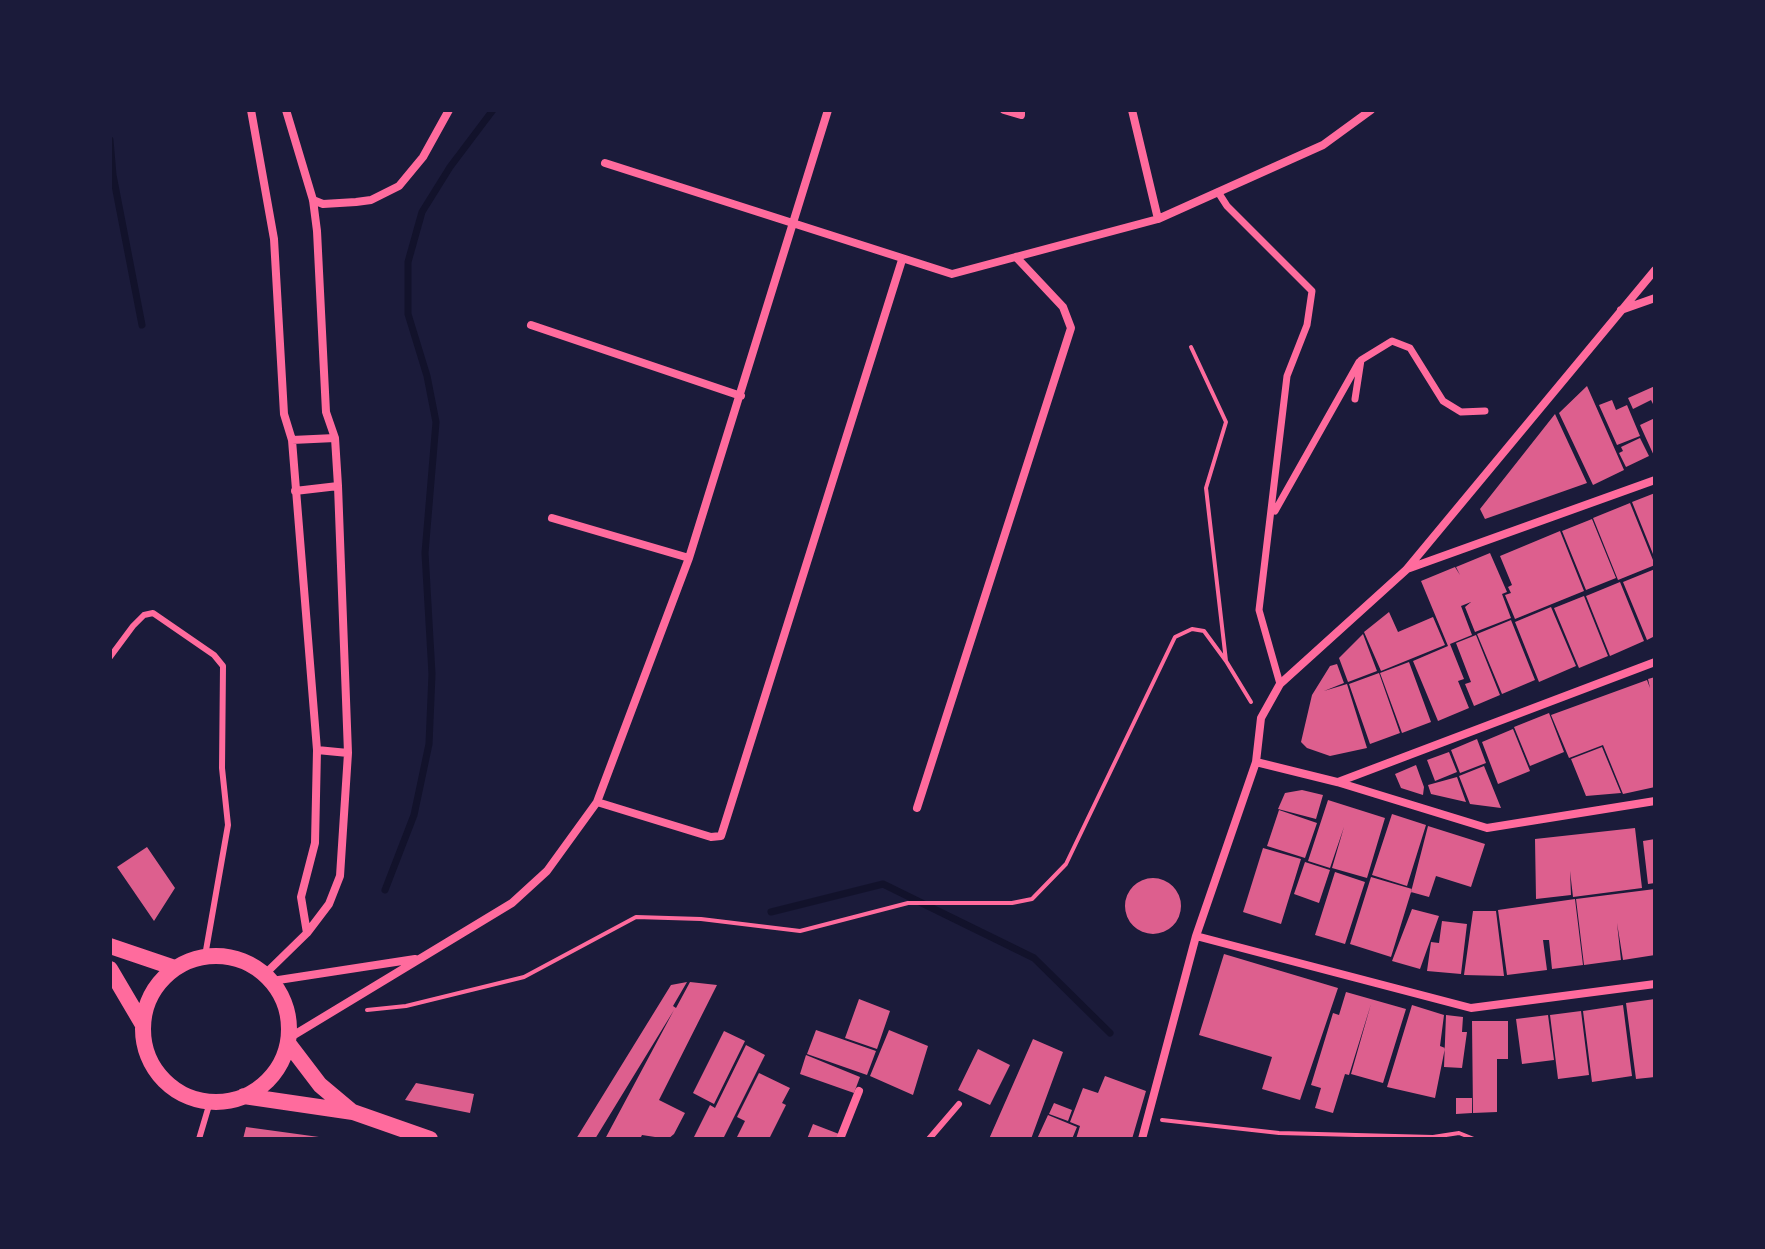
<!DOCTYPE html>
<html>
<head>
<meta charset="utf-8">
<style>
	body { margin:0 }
	#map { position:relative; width:1765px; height:1249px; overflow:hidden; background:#1b1b3a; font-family:Rubik,sans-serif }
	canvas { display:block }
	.frame { position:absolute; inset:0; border:112px solid #1b1b3a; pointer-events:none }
</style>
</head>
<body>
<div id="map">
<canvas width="1765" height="1249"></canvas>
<div class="frame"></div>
</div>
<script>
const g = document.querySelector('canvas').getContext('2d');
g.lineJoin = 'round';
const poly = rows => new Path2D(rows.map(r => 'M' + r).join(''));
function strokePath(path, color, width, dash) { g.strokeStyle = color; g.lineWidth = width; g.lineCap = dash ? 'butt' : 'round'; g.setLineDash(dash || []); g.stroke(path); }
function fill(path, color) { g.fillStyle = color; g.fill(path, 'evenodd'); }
const stream = poly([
	[110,140,113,175,142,325],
	[385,890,414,815,429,744,432,674,425,553,436,422,427,376,408,314,408,262,422,212,450,167,493,110],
	[771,912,883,884,1034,958,1110,1033]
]);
const building = poly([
	[1587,386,1624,470,1593,485,1559,413],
	[1655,386,1655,408,1651,400,1633,409,1628,398],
	[1612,400,1616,410,1627,405,1640,436,1617,445,1599,405],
	[1555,414,1587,483,1485,519,1480,509],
	[1655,418,1655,458,1640,425],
	[1640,438,1649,456,1626,467,1619,453,1623,451,1621,447],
	[1655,493,1655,559,1632,502],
	[1630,503,1655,565,1618,580,1593,518],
	[1592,519,1616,578,1586,590,1562,531],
	[1560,531,1584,591,1515,619,1505,595,1511,593,1508,587,1512,585,1500,556],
	[1490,553,1507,592,1502,594,1511,618,1475,632,1465,607,1471,602,1461,606,1472,635,1450,644,1464,679,1458,681,1469,708,1438,721,1413,661,1448,646,1421,581,1455,567,1460,575,1456,567],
	[1655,569,1655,636,1647,640,1623,582],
	[1620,582,1644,641,1610,656,1586,596],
	[1584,596,1608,656,1579,668,1554,608],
	[1551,607,1576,666,1539,682,1515,622],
	[1389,612,1398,632,1433,617,1445,645,1381,671,1364,632],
	[1511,620,1535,680,1502,694,1477,634],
	[1363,634,1377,671,1348,682,1339,658],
	[1476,635,1500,695,1474,706,1465,684,1471,682,1456,643],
	[1409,662,1431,722,1402,733,1380,673],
	[1337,664,1344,683,1324,691,1347,684,1367,748,1330,756,1307,748,1301,742,1312,695,1330,666],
	[1379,673,1400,733,1370,744,1349,684],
	[1655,677,1655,787,1623,794,1603,745,1569,758,1551,715,1647,680,1650,688,1648,679],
	[1549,713,1564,752,1530,766,1514,727],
	[1513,729,1530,771,1498,784,1482,742],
	[1477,739,1486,763,1460,773,1451,750],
	[1602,747,1621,793,1586,796,1571,759],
	[1449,752,1457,772,1435,781,1427,760],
	[1416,765,1424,787,1423,795,1401,788,1395,774],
	[1484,766,1501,808,1470,804,1459,776],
	[1457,777,1466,802,1431,794,1428,785],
	[1302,790,1323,795,1316,819,1278,809,1285,793],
	[1328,800,1385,818,1367,878,1332,868,1344,827,1330,868,1308,861],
	[1279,810,1317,823,1305,858,1267,846],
	[1392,814,1426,825,1407,886,1372,875],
	[1428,826,1485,844,1471,887,1436,876,1429,897,1411,892],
	[1635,828,1642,888,1573,897,1570,871,1571,895,1536,899,1535,839],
	[1655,839,1655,883,1648,884,1643,841],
	[147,847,175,888,154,921,117,867],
	[1263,848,1301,859,1281,924,1243,912],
	[1305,862,1330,870,1319,903,1294,894],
	[1335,872,1365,882,1345,944,1315,935],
	[1371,877,1412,889,1391,957,1350,944],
	'1125 906a28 28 0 1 1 56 0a28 28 0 1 1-56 0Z',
	[1655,889,1655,955,1623,960,1617,923,1621,960,1584,965,1576,899],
	[1575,899,1583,965,1552,969,1549,940,1543,940,1547,970,1507,975,1498,910],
	[1412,909,1439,916,1420,969,1392,961],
	[1473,911,1496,911,1504,976,1464,975],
	[1442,921,1467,924,1461,974,1427,971,1431,942,1439,943],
	[1224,954,1338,988,1300,1100,1262,1089,1272,1057,1199,1035],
	[687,982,673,1006,676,1008,690,982,717,985,659,1100,685,1113,674,1134,668,1139,642,1135,640,1139,605,1139,674,1010,595,1139,576,1139,671,985],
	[1346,992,1406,1009,1383,1083,1351,1074,1371,1004,1349,1075,1345,1074,1333,1113,1315,1108,1321,1088,1311,1085,1333,1013,1339,1015],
	[859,999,890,1011,877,1049,845,1038],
	[1655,999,1655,1077,1636,1079,1626,1003],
	[1412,1005,1444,1015,1440,1046,1445,1048,1435,1098,1387,1087],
	[1623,1005,1632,1076,1592,1082,1583,1011],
	[1581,1011,1589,1075,1558,1079,1550,1015],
	[1446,1015,1463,1017,1462,1032,1467,1032,1462,1068,1444,1067],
	[1548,1015,1554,1060,1522,1064,1516,1019],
	[1472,1021,1508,1021,1508,1059,1497,1059,1497,1112,1473,1113],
	[816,1030,876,1051,867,1075,807,1054],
	[889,1030,928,1046,913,1095,870,1076],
	[724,1031,745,1041,714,1104,693,1093],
	[1033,1039,1063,1052,1031,1139,989,1139],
	[746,1045,765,1055,723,1139,693,1139,710,1105,715,1108],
	[978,1049,1010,1065,990,1105,958,1090],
	[806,1055,860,1077,854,1093,800,1074],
	[759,1073,790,1088,782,1103,786,1105,769,1139,736,1139,745,1121,737,1117],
	[1105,1076,1146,1091,1132,1139,1076,1139,1080,1126,1070,1122,1083,1088,1098,1093],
	[416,1083,474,1094,470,1113,405,1100],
	[1456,1098,1472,1098,1472,1113,1456,1114],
	[1054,1103,1072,1110,1068,1121,1049,1114],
	[1048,1115,1077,1127,1072,1139,1037,1139],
	[813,1124,839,1134,837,1139,807,1139],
	[246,1127,319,1137,319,1139,243,1139]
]);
const path = poly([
	[1191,347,1226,422,1206,488,1226,661,1251,702],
	[367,1010,406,1006,524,977,636,917,701,919,800,931,908,903,1012,903,1032,899,1066,864,1175,637,1192,629,1204,631,1226,661],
	[1162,1120,1279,1133,1433,1137,1459,1133,1474,1139]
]);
const service = poly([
	[110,657,133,626,144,615,153,613,214,655,223,666,222,768,228,825,205,956],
	[199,1139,210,1102],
	[929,1139,959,1104]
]);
const pedestrian = poly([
	[1218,192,1227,206,1312,291,1307,325,1287,376,1259,610,1280,684],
	[1355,399,1361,360,1392,341,1410,348,1443,401,1461,412,1485,411],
	[1275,511,1359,362]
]);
const minor = poly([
	[251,110,274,239,284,414,292,440,317,750,315,843,301,897,307,933],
	[1004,110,1021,115,1021,110],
	[1132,110,1158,219],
	[605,163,952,274,1158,219,1323,145,1371,110],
	[313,200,323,204,356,202,371,200,399,186,423,157,449,110],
	[1621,310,1655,298],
	[531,325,741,396],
	[292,440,335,438],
	[295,491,338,486],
	[552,518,689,558],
	[1407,569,1655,480],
	[317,750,348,753],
	[1256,762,1337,782,1487,828,1655,801],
	[1338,782,1655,662],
	[597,802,711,837,721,836,902,260],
	[917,808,1071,328,1063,307,1016,257],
	[1196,936,1471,1008,1655,984],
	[265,974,307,933,329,904,340,876,348,753,338,486,335,438,326,412,317,231,313,200,286,110],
	[272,981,415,959],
	[289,1038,512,903,547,871,597,802,689,558,828,110],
	[840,1139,859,1091],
	[1142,1139,1196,936,1256,762,1261,718,1280,684,1406,570,1655,270]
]);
const secondary = poly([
	[110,946,175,968],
	'143 1029a73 73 0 1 1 146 0a73 73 0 1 1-146 0Z',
	[110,969,143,1025],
	[288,1043,320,1085,351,1111],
	[244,1096,353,1112,430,1139]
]);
strokePath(stream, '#12122b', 7);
fill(building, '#dd5f8e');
strokePath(path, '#ff6b9d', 4);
strokePath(service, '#ff6b9d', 6);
strokePath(pedestrian, '#ff6b9d', 7);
strokePath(minor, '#ff6b9d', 8);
strokePath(secondary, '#ff6b9d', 16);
</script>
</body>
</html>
